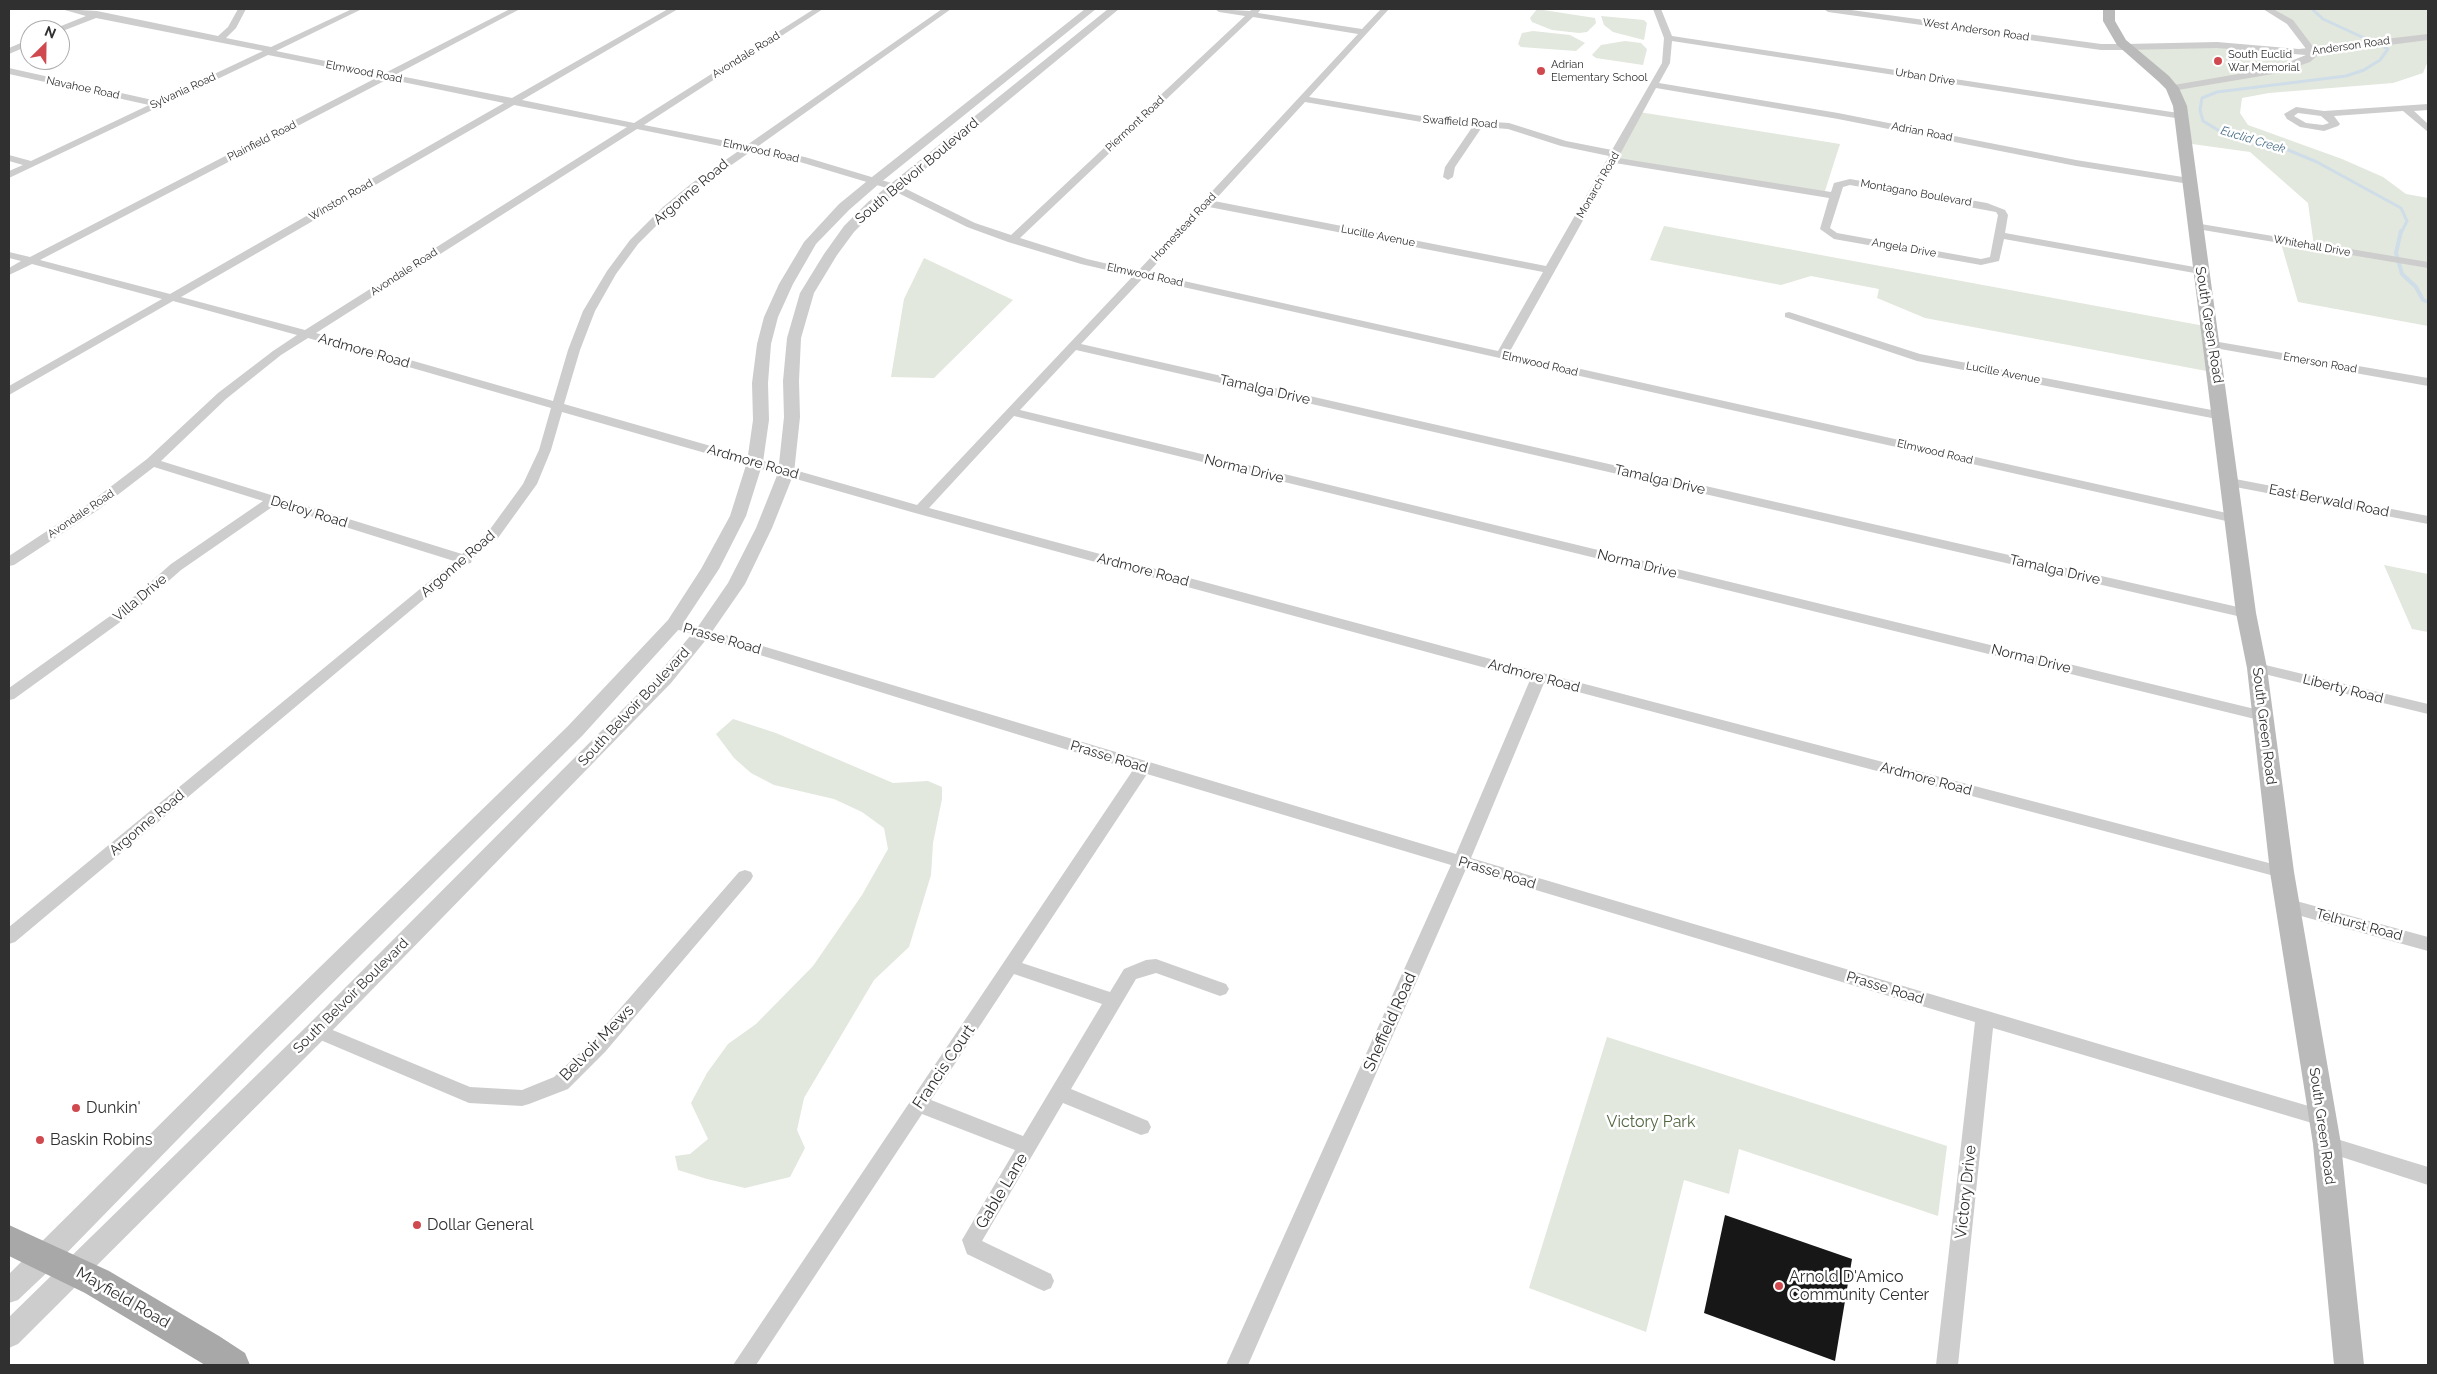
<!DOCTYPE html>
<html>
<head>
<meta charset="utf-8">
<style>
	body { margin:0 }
	#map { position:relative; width:2437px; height:1374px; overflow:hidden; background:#fff; font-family:Raleway,sans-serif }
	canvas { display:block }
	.frame { position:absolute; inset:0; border:10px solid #303030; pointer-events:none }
	.north { position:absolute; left:20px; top:20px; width:50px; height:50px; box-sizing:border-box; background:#fff; border:1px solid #acacac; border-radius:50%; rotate:23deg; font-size:14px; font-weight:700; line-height:20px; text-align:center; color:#303030 }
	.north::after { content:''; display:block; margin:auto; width:18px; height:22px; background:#d0494f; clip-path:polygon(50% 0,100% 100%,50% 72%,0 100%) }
</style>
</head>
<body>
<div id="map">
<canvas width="2437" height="1374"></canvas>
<div class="frame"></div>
<div class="north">N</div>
</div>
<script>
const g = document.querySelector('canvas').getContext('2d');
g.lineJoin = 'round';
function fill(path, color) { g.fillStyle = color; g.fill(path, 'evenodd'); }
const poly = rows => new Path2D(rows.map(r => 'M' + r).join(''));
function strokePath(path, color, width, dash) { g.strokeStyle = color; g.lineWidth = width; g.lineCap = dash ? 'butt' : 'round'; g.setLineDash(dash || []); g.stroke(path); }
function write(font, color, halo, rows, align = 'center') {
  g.font = font + ' Raleway,sans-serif'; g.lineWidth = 5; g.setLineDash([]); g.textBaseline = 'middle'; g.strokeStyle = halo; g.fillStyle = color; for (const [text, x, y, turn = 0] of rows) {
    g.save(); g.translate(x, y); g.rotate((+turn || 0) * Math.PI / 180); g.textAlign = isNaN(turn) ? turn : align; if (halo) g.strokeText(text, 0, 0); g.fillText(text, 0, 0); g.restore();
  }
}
const green = poly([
	[1537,9,1595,18,1596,23,1587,32,1579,33,1552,30,1532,22,1530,18],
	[2273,9,2428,9,2428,61,2423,73,2393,83,2269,93,2242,98,2240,113,2248,125,2342,159,2383,177,2406,194,2428,198,2428,326,2298,302,2280,240,2314,246,2308,203,2250,152,2185,143,2177,97,2125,47,2198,45,2280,52,2289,58,2293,64,2310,58,2298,32],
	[1601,16,1644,20,1647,23,1644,40,1613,32,1604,25],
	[1533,31,1570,35,1585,43,1576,51,1521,47,1518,44,1522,33],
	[1625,41,1641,43,1647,49,1643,65,1596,58,1592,55,1601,45],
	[1639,112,1840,144,1824,194,1613,160],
	[1664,226,2210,327,2217,373,1925,318,1877,298,1879,289,1811,276,1781,285,1650,260],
	[924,258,1013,300,934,378,891,377,904,299],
	[2384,565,2428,574,2428,632,2412,629],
	[733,719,776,733,893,783,928,781,942,787,942,799,933,843,931,875,909,947,874,980,804,1098,797,1130,805,1148,790,1177,745,1188,707,1179,678,1170,675,1156,690,1154,708,1139,691,1103,707,1073,728,1044,756,1024,813,966,862,895,888,849,884,828,862,812,834,799,774,785,751,773,734,758,716,734],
	[1607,1037,1947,1146,1938,1216,1739,1149,1729,1194,1684,1180,1646,1332,1529,1288]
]);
const streamFar1 = poly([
	[2312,9,2323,19,2388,49,2380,60,2364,70,2346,76,2217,92,2202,98,2200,110,2203,121,2223,133,2288,150,2317,162,2401,208,2407,221,2401,233]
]);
const stream = poly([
	[2401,231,2396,253,2402,274,2416,287,2423,300,2428,302]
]);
const building = poly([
	[1725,1215,1852,1259,1835,1361,1704,1313]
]);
const minor = poly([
	[61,9,97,11,218,36,228,27,238,9,246,9,236,28,226,38,271,47,352,9,362,9,276,51,385,73,510,9,520,9,395,75,512,98,668,9,678,9,522,100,634,123,814,9,823,9,644,125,747,145,942,9,951,9,757,147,805,157,898,185,975,223,1011,235,1245,16,1219,12,1215,9,1250,11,1252,9,1261,9,1258,13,1362,29,1381,9,1389,9,1309,97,1433,118,1509,123,1566,141,1612,150,1662,63,1664,38,1653,9,1661,9,1672,36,2185,114,2185,118,2182,119,1672,41,1670,63,1659,83,1838,113,2076,160,2189,178,2194,181,2189,184,2076,166,1838,119,1656,88,1618,158,1831,192,1834,183,1850,179,1987,203,2005,210,2008,215,2005,233,2200,268,2205,271,2200,274,2004,239,1999,261,1981,265,1834,239,1820,229,1829,198,1615,163,1509,353,2240,516,2242,519,2235,523,1143,278,1081,344,2251,610,2253,613,2246,618,1076,350,1020,410,2263,711,2268,712,2271,716,2268,720,2263,721,1014,416,929,508,1539,672,2288,868,2290,872,2288,876,2282,878,1544,683,1471,858,2322,1110,2329,1112,2332,1118,2329,1124,2322,1126,1993,1028,1958,1365,1936,1365,1975,1022,1466,869,1248,1365,1226,1365,1451,865,1147,774,1022,963,1110,992,1124,969,1146,960,1156,959,1226,984,1229,989,1226,994,1220,996,1156,973,1136,979,1071,1089,1148,1121,1151,1127,1148,1133,1141,1135,1063,1103,982,1241,1051,1274,1054,1281,1051,1288,1044,1291,1037,1288,967,1254,962,1240,1015,1150,922,1114,756,1365,733,1365,1133,770,669,627,667,624,669,621,679,621,1456,854,1530,680,915,513,562,412,551,450,537,484,498,538,472,559,471,563,466,564,15,942,9,944,9,927,454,561,275,505,181,570,130,615,14,699,9,700,9,688,120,609,171,564,263,501,154,467,98,510,14,565,9,566,9,556,88,504,147,459,218,393,273,351,297,335,173,301,9,395,9,386,162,299,32,264,9,275,9,268,21,261,9,258,9,252,30,257,378,77,268,55,9,178,9,171,23,165,9,161,9,155,31,161,149,105,9,74,9,68,157,101,263,51,96,18,60,32,60,30,55,30,56,28,86,16,61,9],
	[1253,17,1358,34,1138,271,1087,259,1020,238,1253,17],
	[388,79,504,103,170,294,40,260,388,79],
	[1305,102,1433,124,1473,126,1445,167,1443,177,1448,180,1453,177,1455,167,1482,127,1508,129,1561,146,1609,156,1546,266,1214,201,1305,102],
	[514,105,627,127,305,330,181,297,514,105],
	[637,129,740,150,692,183,663,207,630,240,607,271,583,311,568,350,553,401,316,333,637,129],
	[750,152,800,162,890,189,967,227,1008,242,1081,264,1133,276,917,505,564,404,580,350,595,311,616,274,638,244,671,211,700,187,750,152],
	[1850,185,1996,212,1998,215,1990,257,1981,259,1837,233,1830,228,1843,187,1850,185],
	[1209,207,1543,272,1498,351,1148,273,1209,207],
	[308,338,551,408,539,450,523,484,488,532,462,554,161,461,226,399,281,355,308,338],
	[1014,974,1102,1004,1023,1136,931,1100,1014,974],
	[1824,9,1844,9,2101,44,2125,44,2129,47,2125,50,2101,50,1828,12,1824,9],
	[2263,9,2273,9,2293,20,2317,52,2316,54,2310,54,2287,24,2263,9],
	[30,39,30,45,9,54,9,48,30,39],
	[2428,104,2428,110,2414,111,2428,124,2428,132,2403,111,2334,116,2340,124,2338,126,2324,131,2300,127,2287,119,2284,114,2296,107,2324,111,2428,104],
	[2298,113,2321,116,2329,123,2323,125,2306,123,2294,116,2298,113],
	[2195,223,2428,262,2428,268,2191,228,2191,224,2195,223],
	[1789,312,1920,354,2222,412,2228,416,2222,420,1917,361,1785,317,1785,313,1789,312],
	[2213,341,2428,378,2428,386,2209,347,2207,345,2213,341],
	[2230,478,2428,516,2428,524,2225,485,2223,482,2230,478],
	[2257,663,2428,704,2428,714,2252,671,2250,668,2252,665,2257,663],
	[745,870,751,872,753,876,751,880,605,1052,568,1089,529,1104,522,1106,469,1103,311,1036,308,1031,311,1026,317,1024,323,1026,470,1087,522,1090,554,1077,591,1042,739,872,745,870],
	[2289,899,2428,937,2428,951,2283,911,2280,906,2283,901,2289,899],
	[2327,1136,2428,1167,2428,1185,2320,1150,2317,1144,2320,1138,2327,1136]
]);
const tertiary = poly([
	[1085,9,1096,9,880,183,849,210,816,244,793,284,778,317,771,344,768,383,769,420,763,462,746,516,719,569,680,628,582,736,265,1050,55,1265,18,1300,9,1303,9,1274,249,1036,568,726,668,620,701,569,730,516,747,462,753,420,752,383,757,344,764,317,779,284,804,242,839,204,872,177,1085,9],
	[1108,9,1119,9,878,208,854,232,837,255,814,293,801,338,799,381,800,417,794,473,772,528,745,584,709,636,671,683,325,1038,18,1344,9,1348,9,1317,309,1024,657,675,697,628,728,583,756,528,778,473,784,417,783,381,787,338,800,293,824,254,844,226,868,202,1108,9],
	[2428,34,2428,40,2319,54,2310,62,2279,73,2172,91,2168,90,2168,86,2273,68,2306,55,2217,48,2125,50,2119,47,2125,44,2217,42,2299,49,2428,34]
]);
const secondary = poly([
	[2103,9,2115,9,2115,21,2126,40,2169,76,2179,88,2187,106,2256,613,2267,668,2294,872,2341,1144,2364,1365,2334,1365,2313,1144,2270,872,2247,668,2236,613,2173,106,2166,89,2159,82,2117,45,2103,21,2103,9]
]);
const primary = poly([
	[9,1225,109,1271,219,1336,245,1353,250,1365,205,1365,85,1293,9,1256,9,1225]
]);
const markers = [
	[2218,61,5,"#d0494f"],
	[1541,71,5,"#d0494f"],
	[76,1108,5,"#d0494f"],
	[40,1140,5,"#d0494f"],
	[417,1225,5,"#d0494f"],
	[1779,1286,5,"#d0494f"]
];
const farStreetnames = [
	["West Anderson Road",1976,30,8],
	["Anderson Road",2351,46,-8],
	["Avondale Road",746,55,-32],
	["Elmwood Road",364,72,11],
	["Urban Drive",1925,77,9],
	["Navahoe Road",83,88,12],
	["Sylvania Road",183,91,-25],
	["Swaffield Road",1460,122,4],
	["Piermont Road",1135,124,-43],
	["Adrian Road",1922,132,11],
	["Plainfield Road",262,141,-27],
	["Elmwood Road",761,151,12],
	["Monarch Road",1598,185,-60],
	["Montagano Boulevard",1916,193,10],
	["Winston Road",341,200,-30],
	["Homestead Road",1184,227,-47],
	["Lucille Avenue",1378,236,11],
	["Whitehall Drive",2312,246,10],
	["Angela Drive",1904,248,10],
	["Avondale Road",404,272,-33],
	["Elmwood Road",1145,275,12],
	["Emerson Road",2320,363,10],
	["Elmwood Road",1540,364,13],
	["Lucille Avenue",2003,373,11],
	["Elmwood Road",1935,452,13],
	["Avondale Road",81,514,-34]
];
const farPoinames = [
	["South Euclid",2228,55],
	["War Memorial",2228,68],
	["Adrian",1551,65],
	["Elementary School",1551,78]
];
const farWaternames = [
	["Euclid Creek",2253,140,17]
];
const streetNames = [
	["South Belvoir Boulevard",917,171,-40],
	["Argonne Road",691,192,-40],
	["South Green Road",2209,325,81],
	["Ardmore Road",364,351,16],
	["Tamalga Drive",1265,390,13],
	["Ardmore Road",753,462,16],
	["Norma Drive",1244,469,14],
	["Tamalga Drive",1660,480,13],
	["East Berwald Road",2329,501,11],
	["Delroy Road",309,512,17],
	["Argonne Road",458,564,-41],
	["Norma Drive",1637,564,14],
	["Ardmore Road",1143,570,15],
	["Tamalga Drive",2055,570,13],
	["Villa Drive",140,598,-40],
	["Prasse Road",722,639,16],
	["Norma Drive",2031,659,14],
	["Ardmore Road",1534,676,15],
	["Liberty Road",2343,689,14],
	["South Belvoir Boulevard",634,707,-47],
	["South Green Road",2264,726,83],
	["Prasse Road",1109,757,17],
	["Ardmore Road",1926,779,15],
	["Argonne Road",147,823,-40],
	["Prasse Road",1497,873,17],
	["Telhurst Road",2359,925,15],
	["Prasse Road",1885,988,17],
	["South Belvoir Boulevard",351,996,-45],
	["South Green Road",2322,1126,82]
];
const nearStreetnames = [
	["Sheffield Road",1390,1022,-66],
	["Belvoir Mews",597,1043,-46],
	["Francis Court",944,1067,-56],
	["Gable Lane",1002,1191,-59],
	["Victory Drive",1966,1192,-84],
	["Mayfield Road",123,1298,30]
];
const nearPoinames = [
	["Dunkin'",86,1108],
	["Baskin Robins",50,1140],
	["Dollar General",427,1225],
	["Arnold D'Amico",1789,1277],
	["Community Center",1789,1295]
];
const nearParknames = [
	["Victory Park",1651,1122]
];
fill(green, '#e2e8dd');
strokePath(streamFar1, '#cedde8', 3);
strokePath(stream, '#cedde8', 4);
fill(building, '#171717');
fill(minor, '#cdcdcd');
fill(tertiary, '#cdcdcd');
fill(secondary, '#bababa');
fill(primary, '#a8a8a8');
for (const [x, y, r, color] of markers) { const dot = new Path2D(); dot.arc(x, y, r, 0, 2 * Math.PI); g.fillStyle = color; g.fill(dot); strokePath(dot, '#fff', 2); }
write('11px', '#303030', '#fff', farStreetnames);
write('11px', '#303030', '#fff', farPoinames, 'left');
write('italic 12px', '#486d88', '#fff', farWaternames);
write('14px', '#303030', '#fff', streetNames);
write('16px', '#303030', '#fff', nearStreetnames);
write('16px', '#303030', '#fff', nearPoinames, 'left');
write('16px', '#526642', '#fff', nearParknames);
</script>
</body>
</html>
